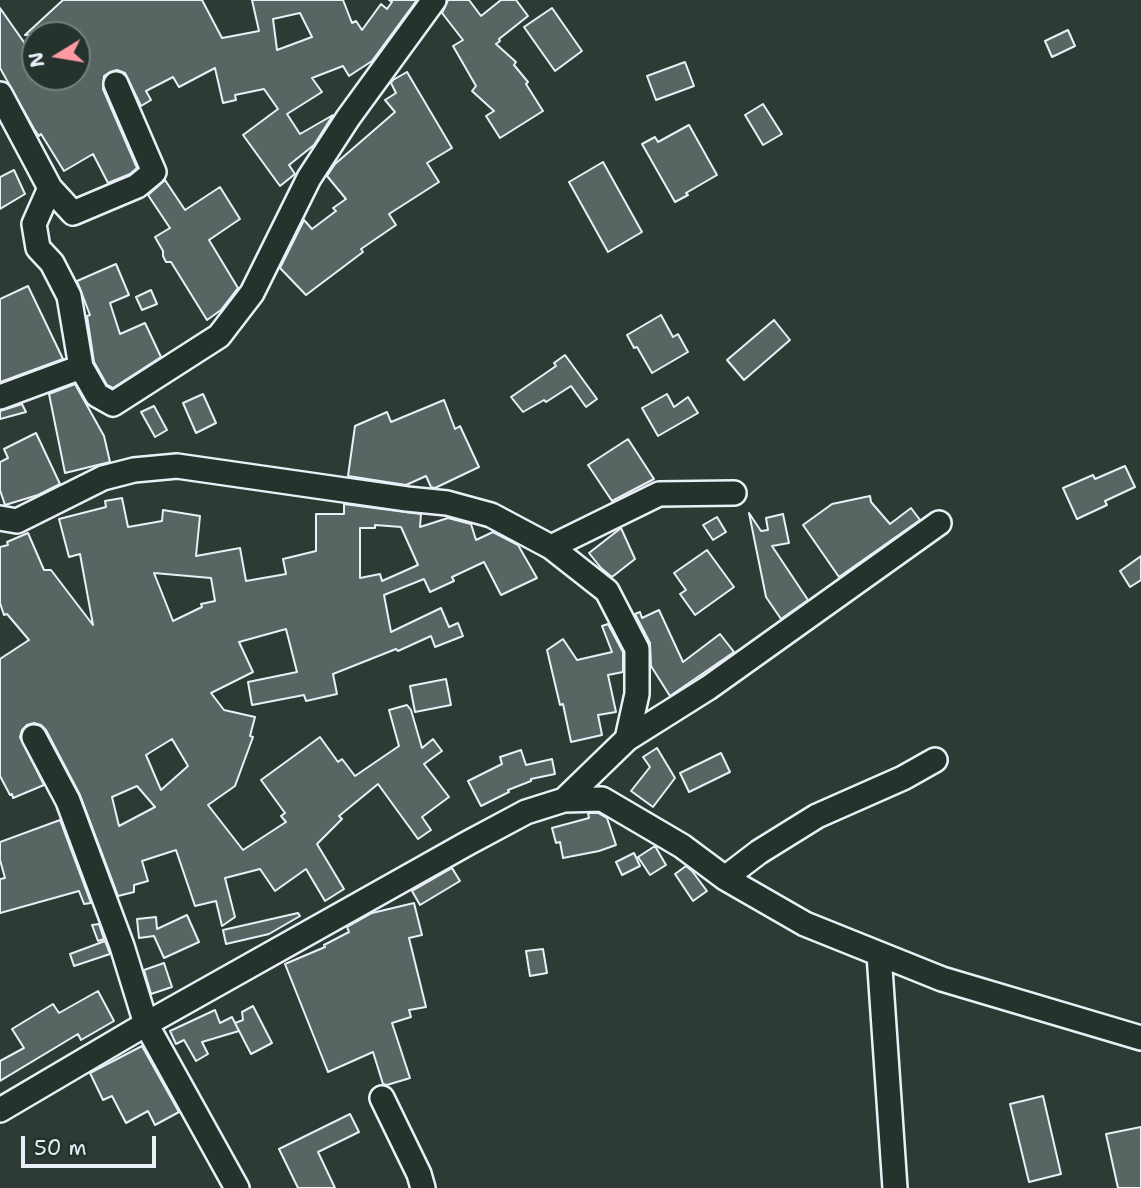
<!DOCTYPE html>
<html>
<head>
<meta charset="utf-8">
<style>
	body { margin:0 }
	#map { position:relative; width:1141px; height:1188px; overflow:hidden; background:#2e3b35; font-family:"Shantell Sans",sans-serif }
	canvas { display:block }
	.north { position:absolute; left:21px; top:21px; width:70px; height:70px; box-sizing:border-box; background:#26332d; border:2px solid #747f7e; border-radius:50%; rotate:259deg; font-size:19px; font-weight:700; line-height:28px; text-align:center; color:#e8f1f8 }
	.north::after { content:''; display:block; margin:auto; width:24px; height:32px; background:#ff9aa2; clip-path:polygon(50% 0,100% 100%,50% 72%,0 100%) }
	.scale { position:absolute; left:21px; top:1136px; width:135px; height:32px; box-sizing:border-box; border:4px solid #e8f1f8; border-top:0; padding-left:9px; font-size:21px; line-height:24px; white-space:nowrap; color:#e8f1f8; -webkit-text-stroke:5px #26332d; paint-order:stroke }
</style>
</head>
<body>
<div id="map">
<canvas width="1141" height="1188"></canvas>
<div class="north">N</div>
<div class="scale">50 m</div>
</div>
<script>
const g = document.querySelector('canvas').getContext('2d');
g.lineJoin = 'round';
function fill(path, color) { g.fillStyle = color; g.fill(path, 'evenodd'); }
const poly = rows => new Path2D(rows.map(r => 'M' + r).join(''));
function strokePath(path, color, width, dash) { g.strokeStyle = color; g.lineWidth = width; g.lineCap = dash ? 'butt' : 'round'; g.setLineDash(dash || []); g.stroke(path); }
const building = poly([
	[63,0,202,0,222,38,259,31,252,0,343,0,352,23,356,21,362,30,381,4,387,9,392,2,389,0,417,0,372,61,349,76,343,66,312,78,322,92,287,114,300,134,333,115,314,145,289,165,295,174,280,186,243,135,278,109,264,89,235,95,236,100,223,103,215,68,179,87,173,77,146,91,151,100,141,106,125,73,117,70,110,72,104,76,103,89,137,168,130,174,108,183,93,154,64,171,41,134,39,136,34,129,0,68,0,8,28,48,27,49,35,68,35,77,77,77,77,35,25,35,63,0],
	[300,13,312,37,277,50,273,19,300,13],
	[448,0,469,0,481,16,501,0,516,0,528,16,499,39,500,41,496,44,516,62,514,65,528,82,526,84,543,111,500,138,486,116,494,111,472,91,476,86,453,46,463,40,442,13,448,0],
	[552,8,582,51,555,71,524,27,552,8],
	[1068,30,1075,46,1052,57,1045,41,1068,30],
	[685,62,694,86,656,100,647,76,685,62],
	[407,72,452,148,427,163,439,182,389,214,396,225,361,249,363,252,306,295,280,268,304,220,312,229,336,211,333,208,346,199,327,176,335,164,395,112,385,100,396,93,391,83,393,80,407,72],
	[763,104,782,134,763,145,745,115,763,104],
	[689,125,717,175,686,193,688,195,675,202,642,144,655,137,658,142,689,125],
	[603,162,642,232,608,252,569,182,603,162],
	[14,170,25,194,0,209,0,177,14,170],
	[165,180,185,210,220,187,240,219,209,240,238,288,221,310,207,320,171,262,166,262,163,256,163,251,155,237,170,228,148,195,165,180],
	[116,264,129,295,110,303,120,334,145,323,161,357,113,388,107,385,94,362,87,316,90,315,77,281,116,264],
	[28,286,63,359,0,382,0,299,28,286],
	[151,290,157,304,142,310,136,297,151,290],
	[661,315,673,337,678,334,688,352,652,373,637,347,634,348,627,335,661,315],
	[774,320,790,340,744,380,727,360,774,320],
	[565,355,597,399,586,407,571,386,546,402,544,400,523,412,511,397,556,366,554,363,565,355],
	[75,384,104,436,110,462,65,473,49,394,75,384],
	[203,394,216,423,196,433,183,403,203,394],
	[667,394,674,407,688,397,698,413,658,436,642,408,667,394],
	[444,400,455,429,460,426,479,467,435,488,431,487,426,476,406,485,348,476,355,426,387,412,391,422,444,400],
	[22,404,26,412,0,419,0,411,22,404],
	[154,406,167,430,155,437,141,412,154,406],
	[36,433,60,484,38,495,5,505,0,490,0,462,8,458,4,449,36,433],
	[628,439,654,479,612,501,588,465,628,439],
	[1125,466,1135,487,1105,501,1107,505,1077,519,1063,488,1093,475,1095,479,1125,466],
	[870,496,871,502,890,524,911,508,920,520,839,577,803,525,832,504,870,496],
	[122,498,128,527,162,521,163,510,200,516,196,556,240,548,246,581,286,574,283,559,316,551,316,514,344,514,344,504,421,514,420,527,448,518,471,524,476,540,493,532,518,545,537,578,501,595,484,562,452,577,454,581,430,592,424,579,384,595,391,632,441,608,449,627,458,623,463,636,435,647,431,636,398,651,396,649,333,674,337,694,306,701,304,695,252,705,248,682,297,672,286,629,239,642,253,672,211,693,224,710,255,717,250,736,253,737,235,786,208,805,243,850,286,822,281,816,285,813,261,780,320,737,338,762,342,759,355,776,399,746,389,710,407,705,411,710,422,748,433,739,442,751,424,764,449,797,422,817,431,830,418,839,378,784,339,816,342,819,317,844,344,889,325,901,306,869,275,891,260,869,225,878,235,917,222,926,216,901,195,906,176,850,142,861,148,881,134,885,134,892,118,896,80,795,46,730,41,725,34,723,27,725,22,730,20,737,44,785,13,798,12,794,10,795,0,776,0,659,29,640,7,614,4,615,0,603,0,547,8,545,7,542,28,533,44,570,51,570,93,625,80,554,69,557,59,519,106,507,105,501,122,498],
	[375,525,401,527,418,565,382,581,380,574,360,578,360,528,375,528,375,525],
	[154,573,211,578,215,601,201,604,202,607,173,621,154,573],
	[172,739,188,766,161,790,146,755,172,739],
	[137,786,155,807,119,826,112,797,137,786],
	[749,513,761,531,768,530,766,518,783,514,789,543,772,546,808,600,781,619,766,597,749,513],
	[717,517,726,532,713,540,703,525,717,517],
	[621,528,635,559,612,577,601,568,589,553,621,528],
	[707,550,734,587,695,615,680,594,686,590,674,573,707,550],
	[1141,556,1141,580,1130,587,1120,571,1141,556],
	[659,610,683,662,720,634,734,652,670,696,651,666,650,643,635,614,640,612,642,618,659,610],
	[608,624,623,652,623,672,608,675,616,712,598,715,602,735,571,742,563,704,560,705,547,650,563,639,577,660,612,652,602,626,608,624],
	[446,679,451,705,415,712,410,686,446,679],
	[657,748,675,778,653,807,631,791,650,767,643,757,657,748],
	[521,750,526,765,552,759,555,774,531,779,531,781,508,790,509,792,481,806,468,781,502,764,500,757,521,750],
	[721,753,730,772,689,792,680,773,721,753],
	[588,813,598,813,607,818,616,845,599,851,563,858,560,842,556,843,552,828,589,818,588,813],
	[60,820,91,903,84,904,79,891,0,913,0,879,5,878,0,860,0,842,60,820],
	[655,846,666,865,650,875,638,857,655,846],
	[634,853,640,866,622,875,616,862,634,853],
	[686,866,692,871,707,891,693,901,675,874,686,866],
	[452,868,460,881,420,905,412,891,452,868],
	[414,903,422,935,409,938,426,1007,409,1010,411,1017,392,1023,410,1078,387,1085,383,1084,373,1052,328,1072,285,964,325,947,324,945,349,932,347,927,372,913,414,903],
	[298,913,300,916,269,934,226,944,223,930,298,913],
	[187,915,199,942,164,958,154,936,139,938,137,919,156,917,157,929,187,915],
	[99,924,104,939,98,941,92,925,99,924],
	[105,941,110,954,74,966,70,954,105,941],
	[543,949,547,973,530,976,526,951,543,949],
	[164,963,172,987,151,994,144,970,164,963],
	[98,991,114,1021,81,1040,78,1034,0,1081,0,1061,24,1048,12,1029,53,1004,59,1013,98,991],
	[253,1006,272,1043,251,1054,235,1023,239,1031,202,1042,208,1054,196,1061,184,1040,176,1044,170,1031,215,1010,220,1023,232,1017,235,1023,243,1020,242,1012,253,1006],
	[142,1046,179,1112,155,1125,148,1111,126,1123,112,1096,103,1100,90,1073,142,1046],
	[1043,1096,1061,1174,1029,1182,1010,1104,1043,1096],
	[350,1114,359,1132,318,1152,335,1188,298,1188,279,1149,350,1114],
	[1141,1127,1141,1188,1118,1188,1106,1134,1141,1127]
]);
const minor = poly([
	[0,94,50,188,34,224,38,248,52,263,69,296,81,367,97,395,113,404,219,336,252,293,309,178,348,118,434,0],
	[50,188,73,213,137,186,154,172,116,84],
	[0,397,81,367],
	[0,518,17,521,103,478,134,470,177,466,407,499,447,503,491,515,551,547,607,591,637,649,637,694,627,739,564,800],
	[551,547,659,494,734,493],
	[34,737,68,801,122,946,146,1024,237,1188],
	[627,739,708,688,939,523],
	[725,878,759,852,817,816,903,778,935,760],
	[879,954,895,1188],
	[382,1098,419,1174,423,1188],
	[0,1110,146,1024,468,843,526,812,564,800,602,799,682,846,725,878,805,924,942,979,1141,1038]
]);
fill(building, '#596563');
strokePath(building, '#e8f1f8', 2);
strokePath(minor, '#e8f1f8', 28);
strokePath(minor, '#26332d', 23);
</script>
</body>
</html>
